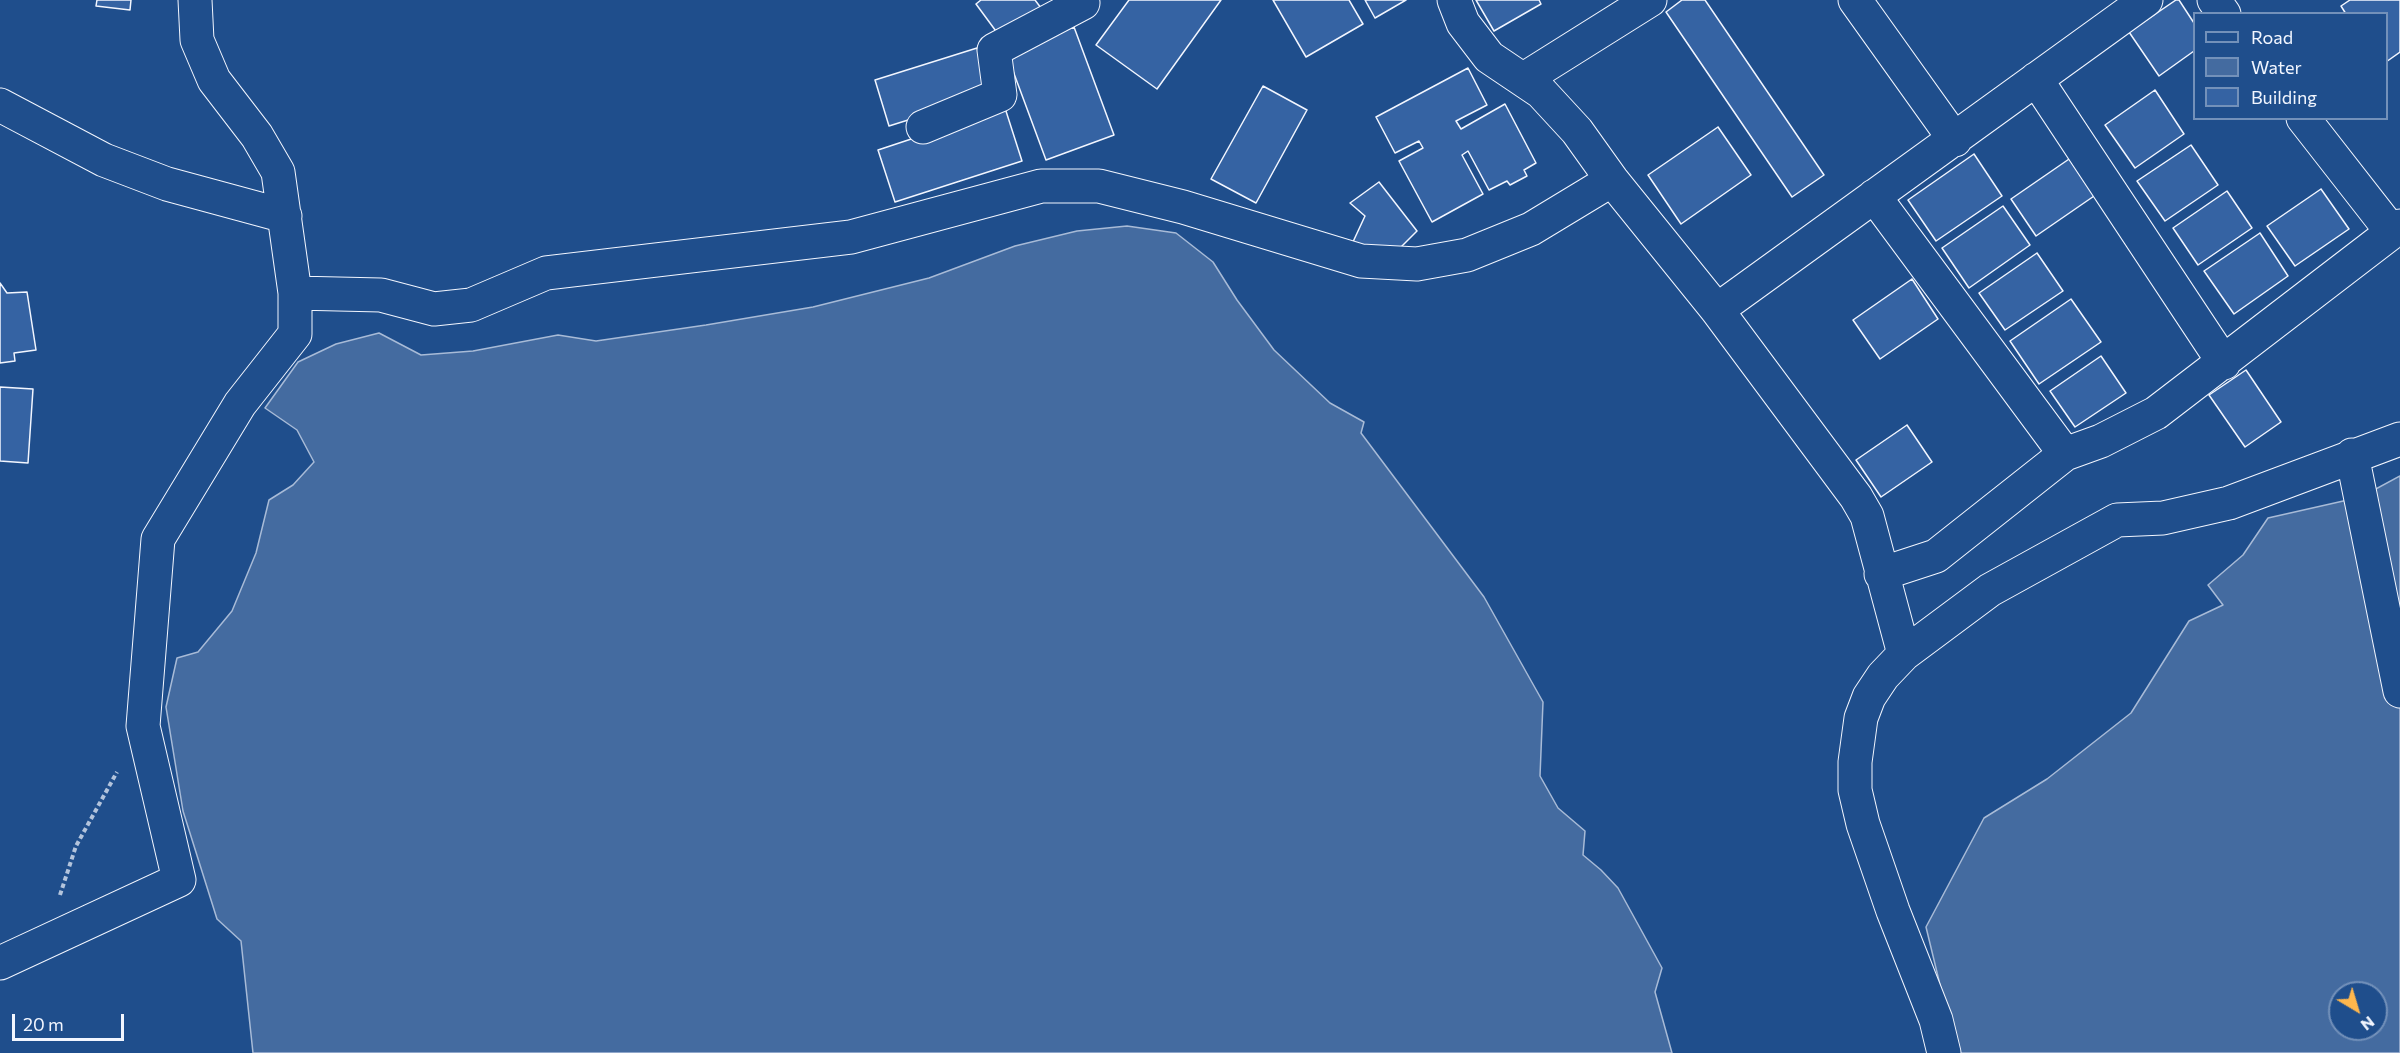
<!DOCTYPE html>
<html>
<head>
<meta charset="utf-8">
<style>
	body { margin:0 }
	#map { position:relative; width:2400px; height:1053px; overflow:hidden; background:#1f4e8c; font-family:Commissioner,sans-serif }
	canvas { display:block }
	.legend { position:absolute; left:2193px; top:12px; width:195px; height:108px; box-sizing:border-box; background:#1f4e8c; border:2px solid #7391ba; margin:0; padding:8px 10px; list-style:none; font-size:18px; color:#f2f6ff }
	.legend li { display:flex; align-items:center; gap:12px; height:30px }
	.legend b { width:30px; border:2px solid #7391ba }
	.north { position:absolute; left:2328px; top:981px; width:60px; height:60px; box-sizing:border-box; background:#1f4e8c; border:2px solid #7391ba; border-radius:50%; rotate:142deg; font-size:16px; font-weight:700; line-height:24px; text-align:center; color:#f2f6ff }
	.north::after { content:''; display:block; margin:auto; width:21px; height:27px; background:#ffb74d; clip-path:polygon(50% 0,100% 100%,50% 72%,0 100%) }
	.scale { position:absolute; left:12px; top:1014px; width:112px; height:27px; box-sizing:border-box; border:3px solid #f2f6ff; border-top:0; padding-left:8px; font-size:18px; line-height:21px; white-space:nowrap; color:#f2f6ff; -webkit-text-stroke:4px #1f4e8c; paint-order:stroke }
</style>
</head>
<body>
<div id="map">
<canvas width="2400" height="1053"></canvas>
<ul class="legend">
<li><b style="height:8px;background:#1f4e8c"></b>Road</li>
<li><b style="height:16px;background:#446ba0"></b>Water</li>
<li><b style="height:16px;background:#3563a3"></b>Building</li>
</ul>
<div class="north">N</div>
<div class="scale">20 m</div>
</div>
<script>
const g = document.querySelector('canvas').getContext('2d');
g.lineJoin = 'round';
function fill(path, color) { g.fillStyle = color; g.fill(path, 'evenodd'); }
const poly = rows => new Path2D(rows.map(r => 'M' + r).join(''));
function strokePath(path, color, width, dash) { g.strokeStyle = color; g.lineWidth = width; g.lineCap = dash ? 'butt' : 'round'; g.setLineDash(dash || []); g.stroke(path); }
const water = poly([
	[1127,226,1176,233,1213,262,1237,300,1274,350,1330,403,1364,422,1361,433,1484,597,1543,702,1540,776,1558,808,1585,831,1583,855,1601,870,1618,888,1662,968,1655,992,1672,1053,253,1053,241,941,217,919,183,811,166,707,177,658,198,652,232,611,256,553,269,500,293,485,314,462,297,430,265,408,298,362,336,344,379,333,421,355,473,351,558,335,596,341,706,325,813,307,929,278,1015,246,1077,231,1127,226],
	[2400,476,2400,1053,1960,1053,1949,1022,1926,927,1984,818,2047,779,2131,713,2189,621,2223,605,2208,585,2243,555,2268,518,2361,497,2400,476],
	[2340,993,2376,993,2376,1029,2340,1029,2340,993]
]);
const building = poly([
	[97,0,131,0,130,10,96,6,97,0],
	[981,0,1035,0,1041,8,1001,38,976,4,981,0],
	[1129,0,1221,0,1157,89,1096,45,1129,0],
	[1273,0,1349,0,1363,24,1306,57,1273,0],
	[1365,0,1406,0,1375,18,1365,0],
	[1476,0,1539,0,1541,4,1494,31,1476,0],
	[1682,0,1705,0,1824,175,1792,197,1666,12,1682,0],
	[2176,0,2179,0,2194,23,2194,51,2159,76,2129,32,2176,0],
	[2350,0,2400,0,2400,52,2386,62,2386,14,2346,14,2341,6,2350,0],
	[1074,27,1114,135,1046,160,1006,52,1074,27],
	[977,48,991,94,889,126,875,80,977,48],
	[1468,68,1487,105,1456,121,1461,129,1505,104,1536,163,1524,170,1527,176,1510,185,1507,181,1489,190,1468,151,1462,155,1483,194,1432,222,1399,161,1423,148,1419,141,1395,153,1376,117,1468,68],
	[1263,86,1307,110,1256,203,1211,179,1263,86],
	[2155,90,2184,134,2135,168,2105,125,2155,90],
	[1005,108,1022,161,895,202,878,150,1005,108],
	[1718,127,1751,175,1681,224,1648,175,1718,127],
	[2191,145,2218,185,2165,221,2137,181,2191,145],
	[1974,154,2002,196,1936,241,1908,200,1974,154],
	[2072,157,2097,194,2036,236,2011,199,2072,157],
	[1379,182,1417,231,1398,250,1352,244,1365,216,1350,203,1379,182],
	[2321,189,2349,229,2295,266,2267,226,2321,189],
	[2227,191,2252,228,2198,265,2173,228,2227,191],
	[2003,206,2030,245,1969,288,1942,248,2003,206],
	[2260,233,2288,276,2234,314,2204,271,2260,233],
	[2037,253,2063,291,2005,330,1979,293,2037,253],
	[1912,279,1938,319,1880,359,1853,320,1912,279],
	[0,283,7,293,27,292,36,350,14,353,15,361,0,363,0,283],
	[2071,299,2101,342,2039,384,2010,341,2071,299],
	[2101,356,2126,393,2075,427,2050,391,2101,356],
	[2246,370,2281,422,2245,447,2209,395,2246,370],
	[0,387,33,389,28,463,0,461,0,387],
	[1907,425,1932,462,1881,497,1856,460,1907,425]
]);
const path = poly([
	[60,895,76,846,117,772]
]);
const minor = poly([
	[1454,0,1463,23,1489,57,1541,92,1577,131,1612,180,1717,310,1856,497,1867,516,1904,654],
	[1855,0,1955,140],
	[2214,0,2224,14],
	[1524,79,1650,0],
	[2036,79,2224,363],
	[0,105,104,160,167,184,285,216],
	[2303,118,2392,232],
	[923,127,1000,95,994,50,1083,3,1082,0],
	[1874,196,2065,454],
	[295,293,381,295,434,309,471,305,546,273,851,237,1041,186,1099,186,1183,207,1361,261,1417,264,1467,255,1531,229,1612,180],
	[1717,310,2146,0],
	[2352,455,2400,691],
	[1881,574,1936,556,2065,454,2101,441,2156,413,2400,226],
	[0,963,179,880,143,726,158,539,240,404,295,334,295,293,278,172,257,136,214,80,197,40,195,0],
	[1944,1053,1936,1020,1893,911,1863,824,1855,790,1855,762,1861,718,1869,697,1883,676,1904,654,1990,590,2117,520,2163,518,2229,503,2400,439]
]);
fill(water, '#446ba0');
strokePath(water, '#a8bbd7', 1.5);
fill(building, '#3563a3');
strokePath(building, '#f2f6ff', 1.5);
strokePath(minor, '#f2f6ff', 35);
strokePath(path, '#b3c4dc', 4, [4.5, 3]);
strokePath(minor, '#1f4e8c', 33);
</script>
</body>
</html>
